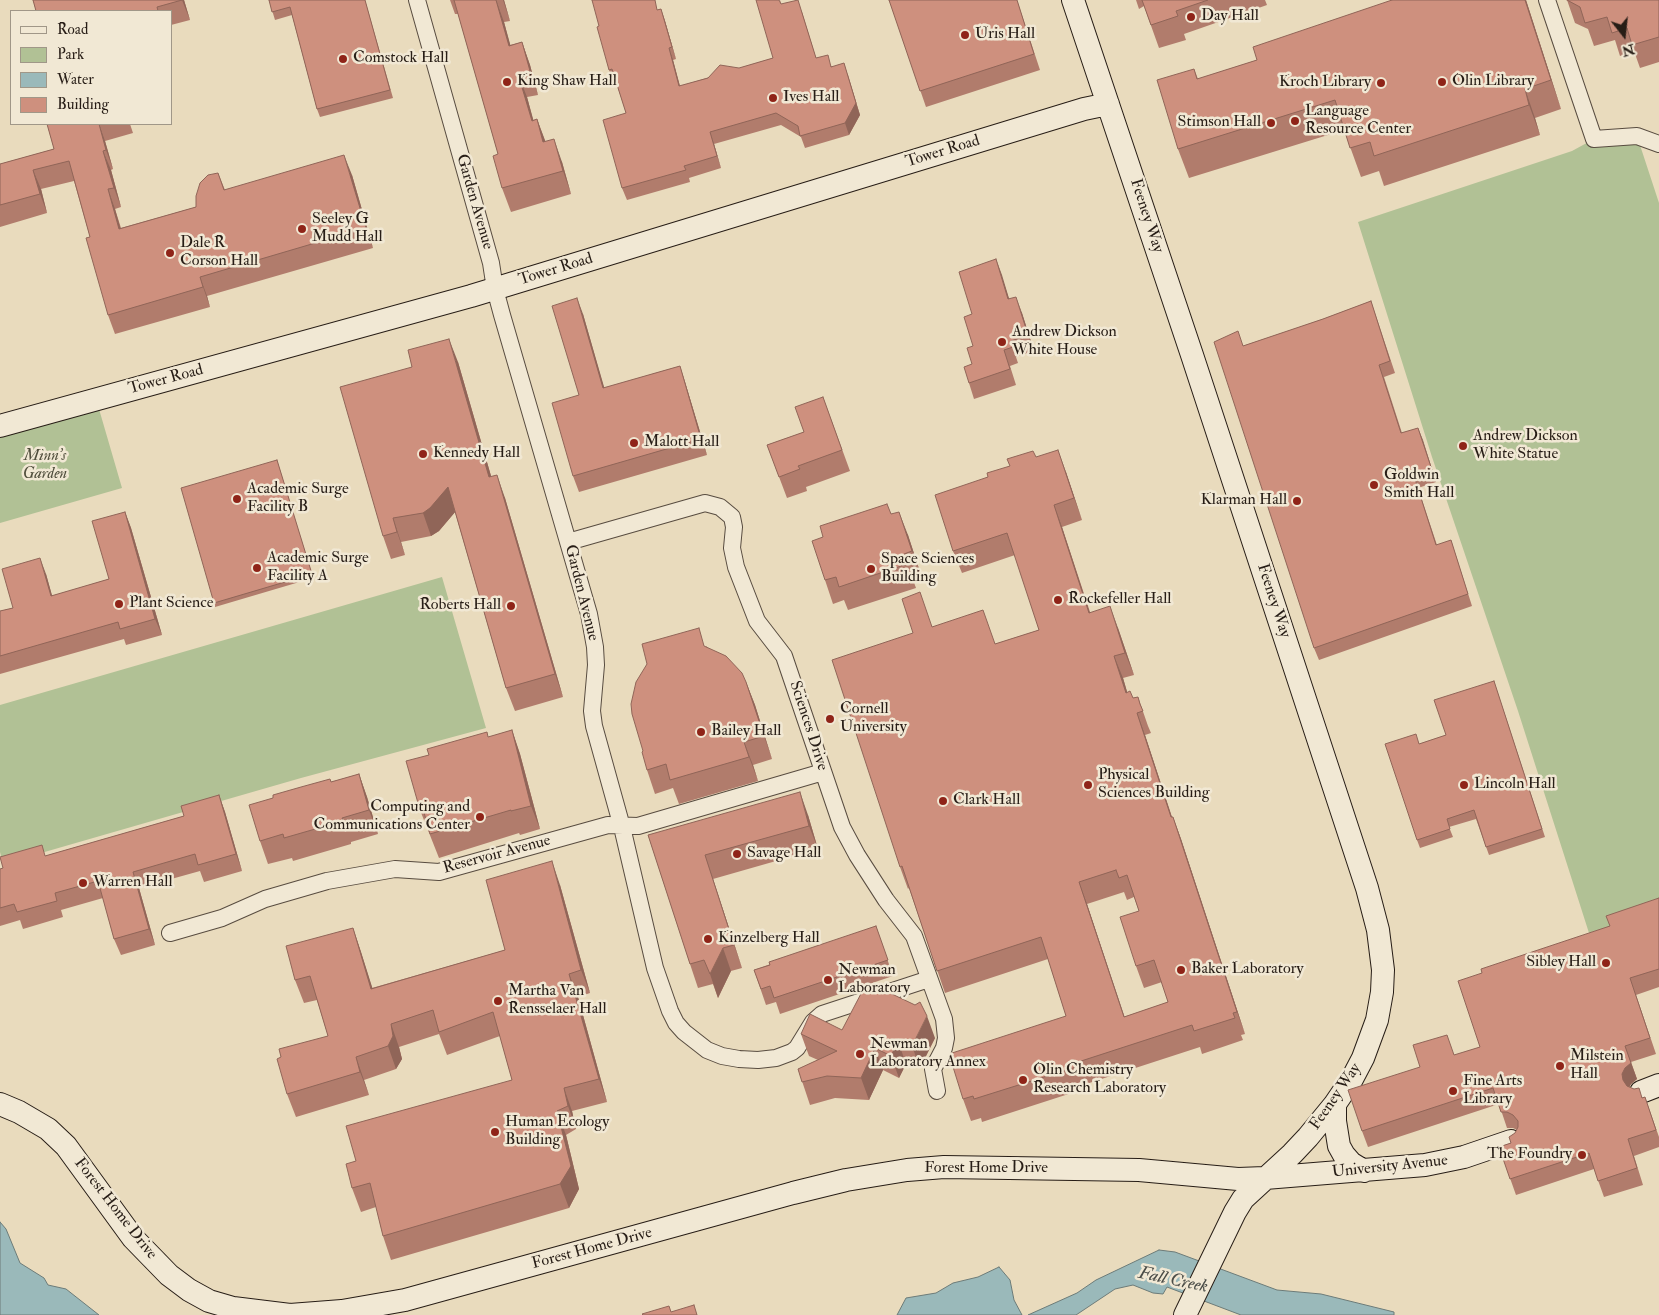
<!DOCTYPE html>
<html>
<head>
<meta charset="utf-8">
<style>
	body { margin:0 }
	#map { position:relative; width:1659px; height:1315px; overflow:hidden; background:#e9dbbd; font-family:"IM FELL Double Pica",serif }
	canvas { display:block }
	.legend { position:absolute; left:10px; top:10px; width:162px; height:115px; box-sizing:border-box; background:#f1e8d4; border:1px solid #a09788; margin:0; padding:6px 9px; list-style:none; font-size:15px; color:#271d16 }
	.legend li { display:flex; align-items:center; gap:10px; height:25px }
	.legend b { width:25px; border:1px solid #a09788 }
	.north { position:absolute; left:1599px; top:10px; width:50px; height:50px; -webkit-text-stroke:4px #f1e8d4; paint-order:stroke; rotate:164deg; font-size:14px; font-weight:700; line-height:20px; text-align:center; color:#271d16 }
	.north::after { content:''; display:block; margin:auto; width:18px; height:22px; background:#271d16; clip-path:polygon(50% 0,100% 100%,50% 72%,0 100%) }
</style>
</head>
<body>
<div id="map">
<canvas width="1659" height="1315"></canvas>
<ul class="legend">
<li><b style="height:6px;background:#f1e8d4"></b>Road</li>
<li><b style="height:14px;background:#b1c195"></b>Park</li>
<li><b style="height:14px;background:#9ab9ba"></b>Water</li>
<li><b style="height:14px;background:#ce907e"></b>Building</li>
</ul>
<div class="north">N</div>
</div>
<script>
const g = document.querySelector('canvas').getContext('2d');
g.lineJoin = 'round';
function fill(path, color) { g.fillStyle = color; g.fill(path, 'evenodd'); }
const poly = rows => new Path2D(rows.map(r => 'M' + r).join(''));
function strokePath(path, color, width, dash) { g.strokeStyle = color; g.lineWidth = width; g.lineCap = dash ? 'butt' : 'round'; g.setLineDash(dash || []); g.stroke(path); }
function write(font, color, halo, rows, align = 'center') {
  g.font = font + ' "IM FELL Double Pica",serif'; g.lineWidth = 5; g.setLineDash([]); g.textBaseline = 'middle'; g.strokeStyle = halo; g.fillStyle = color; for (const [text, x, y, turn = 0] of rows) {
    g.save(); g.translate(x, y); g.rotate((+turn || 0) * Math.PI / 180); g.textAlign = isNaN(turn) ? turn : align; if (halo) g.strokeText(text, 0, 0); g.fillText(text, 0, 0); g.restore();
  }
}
const green = poly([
	[1637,136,1659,203,1659,912,1589,933,1518,711,1432,457,1358,222,1572,151,1594,139],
	[99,409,122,488,0,523,0,435],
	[442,577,486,728,301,778,3,864,0,852,0,705]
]);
const water = poly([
	[0,1222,6,1229,20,1263,44,1278,48,1285,66,1289,99,1315,0,1315,0,1222],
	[1159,1250,1175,1252,1277,1290,1321,1294,1394,1312,1394,1315,1241,1315,1167,1287,1163,1294,1153,1293,1133,1285,1115,1289,1076,1315,1028,1315,1077,1293,1096,1280,1159,1250],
	[999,1267,1010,1280,1014,1300,1022,1315,897,1315,906,1298,936,1293,953,1283,978,1277,999,1267]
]);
const street = poly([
	[417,0,491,263,495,289,502,315,589,614,595,647,596,665,592,711,594,726,622,827,655,968,670,1011,676,1023,684,1032,707,1050,722,1056,739,1059,758,1060,776,1058,792,1052,797,1048,813,1022,822,1014,929,979],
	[1547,0,1594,139,1637,136,1659,144],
	[568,542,705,503,720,507,732,517,734,527,732,548,736,567,757,621,784,656,842,827,857,855,886,900,914,936,944,1019,946,1038,944,1048,933,1069,937,1091],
	[170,933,222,918,265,899,327,881,395,869,439,872,608,825,638,826,823,772]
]);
const secondary = poly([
	[1073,0,1192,355,1367,888,1378,930,1383,970,1382,992,1377,1020,1363,1058,1352,1079,1335,1104,1308,1137,1292,1154,1243,1199,1235,1212,1185,1315],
	[0,426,471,296,1084,109,1108,104],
	[1641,1092,1659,1085],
	[0,1104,19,1112,48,1129,66,1146,133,1238,169,1275,189,1290,209,1301,233,1308,290,1315,342,1311,405,1300,793,1193,846,1180,907,1170,944,1167,1139,1170,1238,1179,1265,1178,1425,1165,1464,1157,1511,1141],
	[1335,1104,1335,1121,1339,1146,1344,1155,1351,1163,1364,1171]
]);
const wall = poly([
	[33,0,184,0,190,20,171,25,171,11,36,11],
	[269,0,365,0,393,98,320,117,317,109,292,15,275,20],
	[450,0,506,0,504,0,510,21,504,22,510,45,522,42,530,65,538,95,527,97,533,120,537,119,545,141,562,162,571,194,511,212,502,188,498,154,458,14,455,14],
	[780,0,781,4,802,12,816,58,848,75,860,115,849,135,805,148,801,137,781,125,714,144,721,168,689,178,690,182,627,200,622,188,626,113,616,82,614,82,609,70,599,26,661,9,665,21,676,59,673,60,680,86,773,58],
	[889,0,1017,0,1040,70,926,107],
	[1136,0,1265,0,1267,5,1184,34,1186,40,1159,48,1144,6,1139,9],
	[1392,0,1526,0,1561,109,1535,118,1540,135,1384,186,1379,171,1361,177,1344,130,1189,178,1178,149,1194,69,1198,79,1257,60],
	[1567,0,1659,0,1659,62,1640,68,1634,51,1620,56,1615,40,1594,46,1588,29,1575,23],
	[47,124,130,124,133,133,105,141,113,169,111,170,121,207,115,209,121,228,196,207,218,173,225,190,352,175,373,248,207,296,210,307,115,334,108,315,90,237,74,181,41,189,47,213,0,227,0,164,54,149],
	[996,259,1009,299,1022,313,1034,351,1016,357,1018,363,1010,366,1016,385,974,399,969,383,972,364,973,346,972,314],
	[1371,301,1395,373,1384,377,1402,433,1418,428,1436,482,1418,488,1437,545,1451,540,1472,606,1319,660,1314,648,1243,346,1323,319],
	[583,314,604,388,680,366,685,382,707,455,579,492,573,476,579,395],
	[458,362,491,476,505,498,563,697,515,711,506,688,455,512,439,531,431,536,401,542,405,555,391,559,383,536],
	[823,397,850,471,806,487,807,491,787,498,767,445,804,432],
	[1036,457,1066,472,1082,520,1062,527,1090,612,1118,628,1134,675,1123,678,1127,692,1133,698,1138,697,1148,726,1151,733,1145,735,1172,817,1173,817,1181,839,1245,1034,1241,1035,1243,1040,1202,1054,1200,1047,1083,1085,1084,1089,982,1122,981,1118,971,1121,963,1099,1066,1016,1048,959,945,993,909,888,908,889,900,867,933,627,995,644,1039,630,1015,555,962,573,953,551],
	[1124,892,1127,900,1134,897,1139,911,1136,966,1144,988,1162,982,1168,1002,1124,1017,1087,904],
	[277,460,313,578,215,607,214,603],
	[125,512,131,528,162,635,126,645,124,639,0,674,0,611,13,608,46,574,52,596,109,579],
	[891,514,908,535,921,575,912,577,916,588,848,610,844,600,833,604,825,580],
	[706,646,746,682,755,705,772,759,753,765,758,781,679,804,673,788,655,794,647,770,643,751],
	[1494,681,1545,837,1489,855,1476,819,1449,827,1453,837,1420,848,1417,840,1419,744,1446,735],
	[512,730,520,754,540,829,520,835,519,833,439,858,420,810,489,737],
	[359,774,367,797,378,834,351,842,351,844,293,861,292,858,268,864,260,841,331,782],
	[219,795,225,812,242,871,204,882,200,871,139,888,155,945,121,955,114,939,103,898,61,910,63,917,23,929,20,920,0,926,0,869,184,816],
	[808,815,818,849,713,879,742,968,731,971,718,998,713,984,698,988,690,964,648,835],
	[560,885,590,993,578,997,607,1102,572,1111,576,1129,566,1135,579,1189,569,1208,391,1260,383,1236,376,1207,361,1212,352,1188,356,1161,512,1080,500,1036,447,1055,439,1034,399,1047,402,1059,396,1069,364,1080,369,1095,296,1117,287,1094,328,1036,317,1000,304,1003,295,980,353,928,361,952,372,988,505,950],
	[1659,898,1659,987,1636,995,1656,1054,1631,1062,1637,1079,1631,1084,1629,1087,1643,1098,1645,1097,1659,1137,1659,1147,1634,1156,1643,1185,1604,1197,1594,1169,1516,1195,1499,1147,1511,1143,1517,1130,1513,1128,1507,1128,1499,1104,1368,1147,1362,1131,1420,1067,1480,1047,1482,973,1610,926],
	[876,926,893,976,780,1014,776,1002,766,1005,754,970],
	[842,1030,935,1038,920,1068,906,1064,899,1078,883,1070,869,1100,835,1098,810,1105,798,1069,818,1060,809,1056,801,1034]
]);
const shadedWall = poly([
	[182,0,184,0,190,20],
	[496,0,504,22,517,69,509,46],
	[503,0,504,0,510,21],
	[1525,0,1526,0,1561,109,1551,80],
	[661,9,665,21,676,59,672,47],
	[522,42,530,65,538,95,530,71],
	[669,48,673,60,683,98,679,86],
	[844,63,860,115,849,135,845,123],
	[518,74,527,97,540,144,532,121],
	[1525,89,1535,118,1540,135,1529,105],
	[537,119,546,143,543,142],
	[99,124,105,141,113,169,106,150],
	[710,132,714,144,721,168,717,156],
	[554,139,562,162,571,194,563,171],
	[103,151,111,170,121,207,114,188],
	[344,155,352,175,373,248,366,228],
	[33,170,41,189,47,213,40,194],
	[108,189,115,209,126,248,119,229],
	[996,259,1002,275,1014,315,1008,299],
	[200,277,207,296,210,307,203,287],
	[1016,297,1022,313,1034,351,1028,335],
	[577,298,583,314,609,404,603,388],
	[449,339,458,362,498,500,489,477],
	[680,366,685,382,707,455,701,439],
	[1418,428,1423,440,1436,482],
	[1058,450,1066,472,1082,520,1074,498],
	[497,475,505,498,563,697,555,674],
	[448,487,456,511,439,531,431,536,423,513],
	[1054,505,1062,527,1097,635,1089,613],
	[125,512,131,528,162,635,155,619],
	[899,512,908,535,921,575,912,551],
	[393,518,401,542,405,555,397,532],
	[40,558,46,574,57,613,51,596],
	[1110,606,1118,628,1134,675,1125,653],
	[1114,656,1123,678,1134,715,1126,693],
	[746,682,755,705,772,759,764,736],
	[1137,713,1145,735,1179,839,1171,817],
	[512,730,520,754,540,829,531,806],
	[744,742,753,765,758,781,749,757],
	[359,774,367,797,378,834,369,810],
	[800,792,808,815,818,849,809,826],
	[219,795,225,812,242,871,236,854],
	[1173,817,1181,839,1245,1034,1237,1012],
	[705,855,713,879,742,968,734,945],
	[552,861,560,885,590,993,581,970],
	[133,872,139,888,155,945,149,929],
	[1079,882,1087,904,1132,1039,1124,1017],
	[353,928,361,952,380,1012,371,989],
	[723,948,731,971,718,998,710,974],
	[569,974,578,997,607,1102,599,1079],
	[927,1016,935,1038,920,1068,912,1046],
	[391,1024,399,1047,402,1059,396,1069,388,1046],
	[898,1041,906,1064,899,1078,891,1056],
	[1625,1046,1637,1079,1631,1084,1628,1090,1623,1080,1622,1074],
	[875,1048,883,1070,869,1100,861,1078],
	[356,1057,364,1080,369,1095,360,1072],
	[564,1088,572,1111,576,1129,568,1106],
	[557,1111,566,1135,579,1189,569,1208,560,1184]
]);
const building = poly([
	[33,0,182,0,157,7,158,11,36,11,33,0],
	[269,0,365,0,390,90,317,109,290,7,272,12,269,0],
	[454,0,496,0,509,46,522,42,530,71,518,74,532,121,537,119,543,142,554,139,563,171,502,188,493,156,498,154,454,0],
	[592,0,655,0,657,10,661,9,672,47,669,48,679,86,708,78,720,65,739,68,773,58,756,0,779,0,781,4,798,0,816,58,828,55,831,67,844,63,856,103,845,123,800,136,798,126,776,113,710,132,717,156,684,166,686,170,622,188,603,120,626,113,612,69,609,70,597,27,599,26,592,0],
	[889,0,1017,0,1034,54,920,91,889,0],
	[1142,0,1208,0,1176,11,1178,16,1151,25,1142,0],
	[1392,0,1525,0,1551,80,1525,89,1529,105,1374,156,1370,142,1350,148,1335,100,1178,149,1157,80,1194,69,1197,79,1257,60,1253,47,1392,0],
	[1567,0,1659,0,1659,37,1632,45,1627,28,1612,33,1607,17,1585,23,1580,7,1567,0],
	[47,124,99,124,106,150,103,151,114,188,108,189,119,229,196,207,196,196,200,183,208,175,218,173,224,190,344,155,366,228,200,277,203,287,108,315,86,238,90,237,69,161,33,170,40,194,0,205,0,164,54,149,47,124],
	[996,259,1008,299,1016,297,1028,335,1011,341,1013,347,1004,350,1010,369,969,383,964,367,972,364,967,348,973,346,964,317,972,314,959,272,996,259],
	[577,298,603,388,680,366,701,439,573,476,552,403,579,395,552,306,577,298],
	[1371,301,1390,361,1379,365,1401,433,1418,428,1432,470,1414,476,1436,545,1451,540,1468,594,1314,648,1214,342,1238,331,1243,346,1323,319,1371,301],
	[449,339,489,477,497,475,555,674,506,688,448,487,430,508,423,513,393,518,397,532,383,536,340,387,412,367,408,350,449,339],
	[823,397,842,450,798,466,800,469,779,477,767,445,804,432,795,407,823,397],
	[1058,450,1074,498,1054,505,1089,613,1110,606,1125,653,1114,656,1126,693,1130,691,1133,698,1138,697,1140,704,1143,711,1137,713,1171,817,1173,817,1237,1012,1233,1013,1235,1018,1194,1031,1192,1025,1075,1063,1076,1067,974,1099,973,1096,963,1099,949,1054,1066,1016,1041,937,937,971,902,866,900,867,832,660,913,633,902,599,920,592,932,627,983,610,995,644,1039,630,1007,533,953,551,935,495,988,477,987,473,1010,466,1007,459,1033,451,1036,457,1058,450],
	[1116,870,1119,878,1127,875,1139,911,1120,917,1136,966,1154,960,1168,1002,1124,1017,1079,882,1116,870],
	[277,460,312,574,214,603,181,488,277,460],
	[887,504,891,514,899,512,912,551,904,554,907,564,839,587,836,577,825,580,812,541,823,537,820,526,887,504],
	[125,512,155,619,120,629,118,622,0,656,0,611,13,608,2,569,40,558,51,596,109,579,92,521,125,512],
	[699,628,704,646,726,656,742,673,746,682,764,736,744,742,749,757,670,780,666,764,647,770,642,752,643,751,632,714,631,704,636,682,647,664,642,644,699,628],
	[1494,681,1542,829,1486,847,1474,810,1447,819,1450,829,1417,840,1385,744,1416,734,1419,744,1446,735,1434,700,1494,681],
	[512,730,531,806,511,811,511,810,430,834,423,809,420,810,406,761,429,755,427,749,487,732,488,737,512,730],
	[359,774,369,810,342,818,343,821,284,838,283,834,260,841,249,805,273,798,273,795,301,787,330,779,331,782,359,774],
	[800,792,809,826,705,855,734,945,723,948,710,974,704,960,690,964,648,835,800,792],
	[219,795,236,854,198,865,195,854,133,872,149,929,114,939,98,881,55,893,57,901,17,912,14,904,0,908,0,869,3,868,0,857,42,845,45,856,184,816,181,806,219,795],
	[552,861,581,970,569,974,599,1079,564,1088,568,1106,557,1111,571,1166,560,1184,383,1236,370,1183,352,1188,346,1164,356,1161,346,1126,512,1080,493,1012,439,1032,433,1010,391,1024,393,1036,388,1046,356,1057,360,1072,287,1094,277,1059,281,1057,279,1049,328,1036,310,976,295,980,286,946,353,928,371,989,505,950,486,880,552,861],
	[1659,898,1659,969,1630,978,1650,1038,1625,1046,1631,1063,1625,1068,1622,1074,1623,1080,1627,1086,1634,1089,1639,1088,1642,1098,1645,1097,1656,1130,1628,1139,1637,1168,1598,1181,1589,1153,1510,1179,1499,1147,1511,1143,1509,1137,1515,1133,1518,1127,1518,1121,1513,1115,1507,1112,1501,1112,1493,1088,1362,1131,1348,1090,1420,1067,1413,1045,1447,1035,1454,1055,1480,1047,1458,981,1482,973,1481,969,1610,926,1606,916,1659,898],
	[876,926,888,960,774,998,770,986,761,989,754,970,770,965,769,962,876,926],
	[871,984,915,1005,920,1002,927,1016,912,1046,898,1041,891,1056,875,1048,861,1078,827,1076,802,1082,798,1069,837,1051,801,1034,810,1014,842,1030,865,986,871,984],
	[694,1305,697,1315,643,1315,642,1314,669,1306,671,1312,694,1305]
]);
const markers = [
	[1191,17,5,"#8f2418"],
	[965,35,5,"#8f2418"],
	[343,59,5,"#8f2418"],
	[507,82,5,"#8f2418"],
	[1442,82,5,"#8f2418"],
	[1381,83,5,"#8f2418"],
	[773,98,5,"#8f2418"],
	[1295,121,5,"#8f2418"],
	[1271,123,5,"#8f2418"],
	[302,229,5,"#8f2418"],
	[170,253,5,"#8f2418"],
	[1002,342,5,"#8f2418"],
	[634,443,5,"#8f2418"],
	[1463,446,5,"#8f2418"],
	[423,454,5,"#8f2418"],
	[1374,485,5,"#8f2418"],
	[237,499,5,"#8f2418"],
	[1297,501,5,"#8f2418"],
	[257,568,5,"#8f2418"],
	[871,569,5,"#8f2418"],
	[1058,600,5,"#8f2418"],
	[119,604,5,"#8f2418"],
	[511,606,5,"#8f2418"],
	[830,719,5,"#8f2418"],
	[701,732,5,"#8f2418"],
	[1088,785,5,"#8f2418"],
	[1464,785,5,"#8f2418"],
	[943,801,5,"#8f2418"],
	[480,817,5,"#8f2418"],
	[737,854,5,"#8f2418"],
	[83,883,5,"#8f2418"],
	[708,939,5,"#8f2418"],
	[1606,963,5,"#8f2418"],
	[1181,970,5,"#8f2418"],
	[828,980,5,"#8f2418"],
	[498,1001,5,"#8f2418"],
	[860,1054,5,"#8f2418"],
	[1560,1066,5,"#8f2418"],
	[1023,1080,5,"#8f2418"],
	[1453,1091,5,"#8f2418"],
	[495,1132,5,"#8f2418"],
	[1582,1155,5,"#8f2418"]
];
const poiNames = [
	["Day Hall",1201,17],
	["Uris Hall",975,35],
	["Comstock Hall",353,59],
	["King Shaw Hall",517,82],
	["Olin Library",1452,82],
	["Kroch Library",1371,83,"right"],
	["Ives Hall",783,98],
	["Language",1305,112],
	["Resource Center",1305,130],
	["Stimson Hall",1261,123,"right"],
	["Seeley G",312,220],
	["Mudd Hall",312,238],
	["Dale R",180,244],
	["Corson Hall",180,262],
	["Andrew Dickson",1012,333],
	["White House",1012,351],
	["Andrew Dickson",1473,437],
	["White Statue",1473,455],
	["Malott Hall",644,443],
	["Kennedy Hall",433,454],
	["Goldwin",1384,476],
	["Smith Hall",1384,494],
	["Academic Surge",247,490],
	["Facility B",247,508],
	["Klarman Hall",1287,501,"right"],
	["Academic Surge",267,559],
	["Facility A",267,577],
	["Space Sciences",881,560],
	["Building",881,578],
	["Rockefeller Hall",1068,600],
	["Plant Science",129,604],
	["Roberts Hall",501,606,"right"],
	["Cornell",840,710],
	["University",840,728],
	["Bailey Hall",711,732],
	["Physical",1098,776],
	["Sciences Building",1098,794],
	["Lincoln Hall",1474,785],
	["Clark Hall",953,801],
	["Computing and",470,808,"right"],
	["Communications Center",470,826,"right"],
	["Savage Hall",747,854],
	["Warren Hall",93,883],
	["Kinzelberg Hall",718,939],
	["Sibley Hall",1596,963,"right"],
	["Baker Laboratory",1191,970],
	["Newman",838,971],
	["Laboratory",838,989],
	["Martha Van",508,992],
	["Rensselaer Hall",508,1010],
	["Newman",870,1045],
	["Laboratory Annex",870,1063],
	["Milstein",1570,1057],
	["Hall",1570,1075],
	["Olin Chemistry",1033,1071],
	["Research Laboratory",1033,1089],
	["Fine Arts",1463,1082],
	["Library",1463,1100],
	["Human Ecology",505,1123],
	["Building",505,1141],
	["The Foundry",1572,1155,"right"]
];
const streetNames = [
	["Tower Road",943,152,-17],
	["Garden Avenue",474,202,74],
	["Feeney Way",1146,216,72],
	["Tower Road",556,270,-17],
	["Tower Road",166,380,-15],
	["Garden Avenue",581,593,76],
	["Feeney Way",1273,601,72],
	["Sciences Drive",808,726,72],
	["Reservoir Avenue",497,855,-15],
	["Feeney Way",1336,1097,-55],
	["University Avenue",1390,1167,-6],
	["Forest Home Drive",986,1169],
	["Forest Home Drive",115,1209,52],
	["Forest Home Drive",592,1249,-15]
];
const parkNames = [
	["Minn's",45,457],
	["Garden",45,475]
];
const waterNames = [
	["Fall Creek",1173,1281,12]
];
fill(green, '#b1c195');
fill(water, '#9ab9ba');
strokePath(water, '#6c7b78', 1);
strokePath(street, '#584c40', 18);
strokePath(secondary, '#271d16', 24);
strokePath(street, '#f1e8d4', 16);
strokePath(secondary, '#f1e8d4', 22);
fill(wall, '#b17c6c');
fill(shadedWall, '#906558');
fill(building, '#ce907e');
strokePath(building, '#906558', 1);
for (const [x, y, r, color] of markers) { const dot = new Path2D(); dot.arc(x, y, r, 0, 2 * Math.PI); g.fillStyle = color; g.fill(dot); strokePath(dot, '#f1e8d4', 2); }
write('16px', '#271d16', '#f1e8d4', poiNames, 'left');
write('16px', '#271d16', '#f1e8d4', streetNames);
write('italic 16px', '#504e3c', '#f1e8d4', parkNames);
write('italic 18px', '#4a4c47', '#f1e8d4', waterNames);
</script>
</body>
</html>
